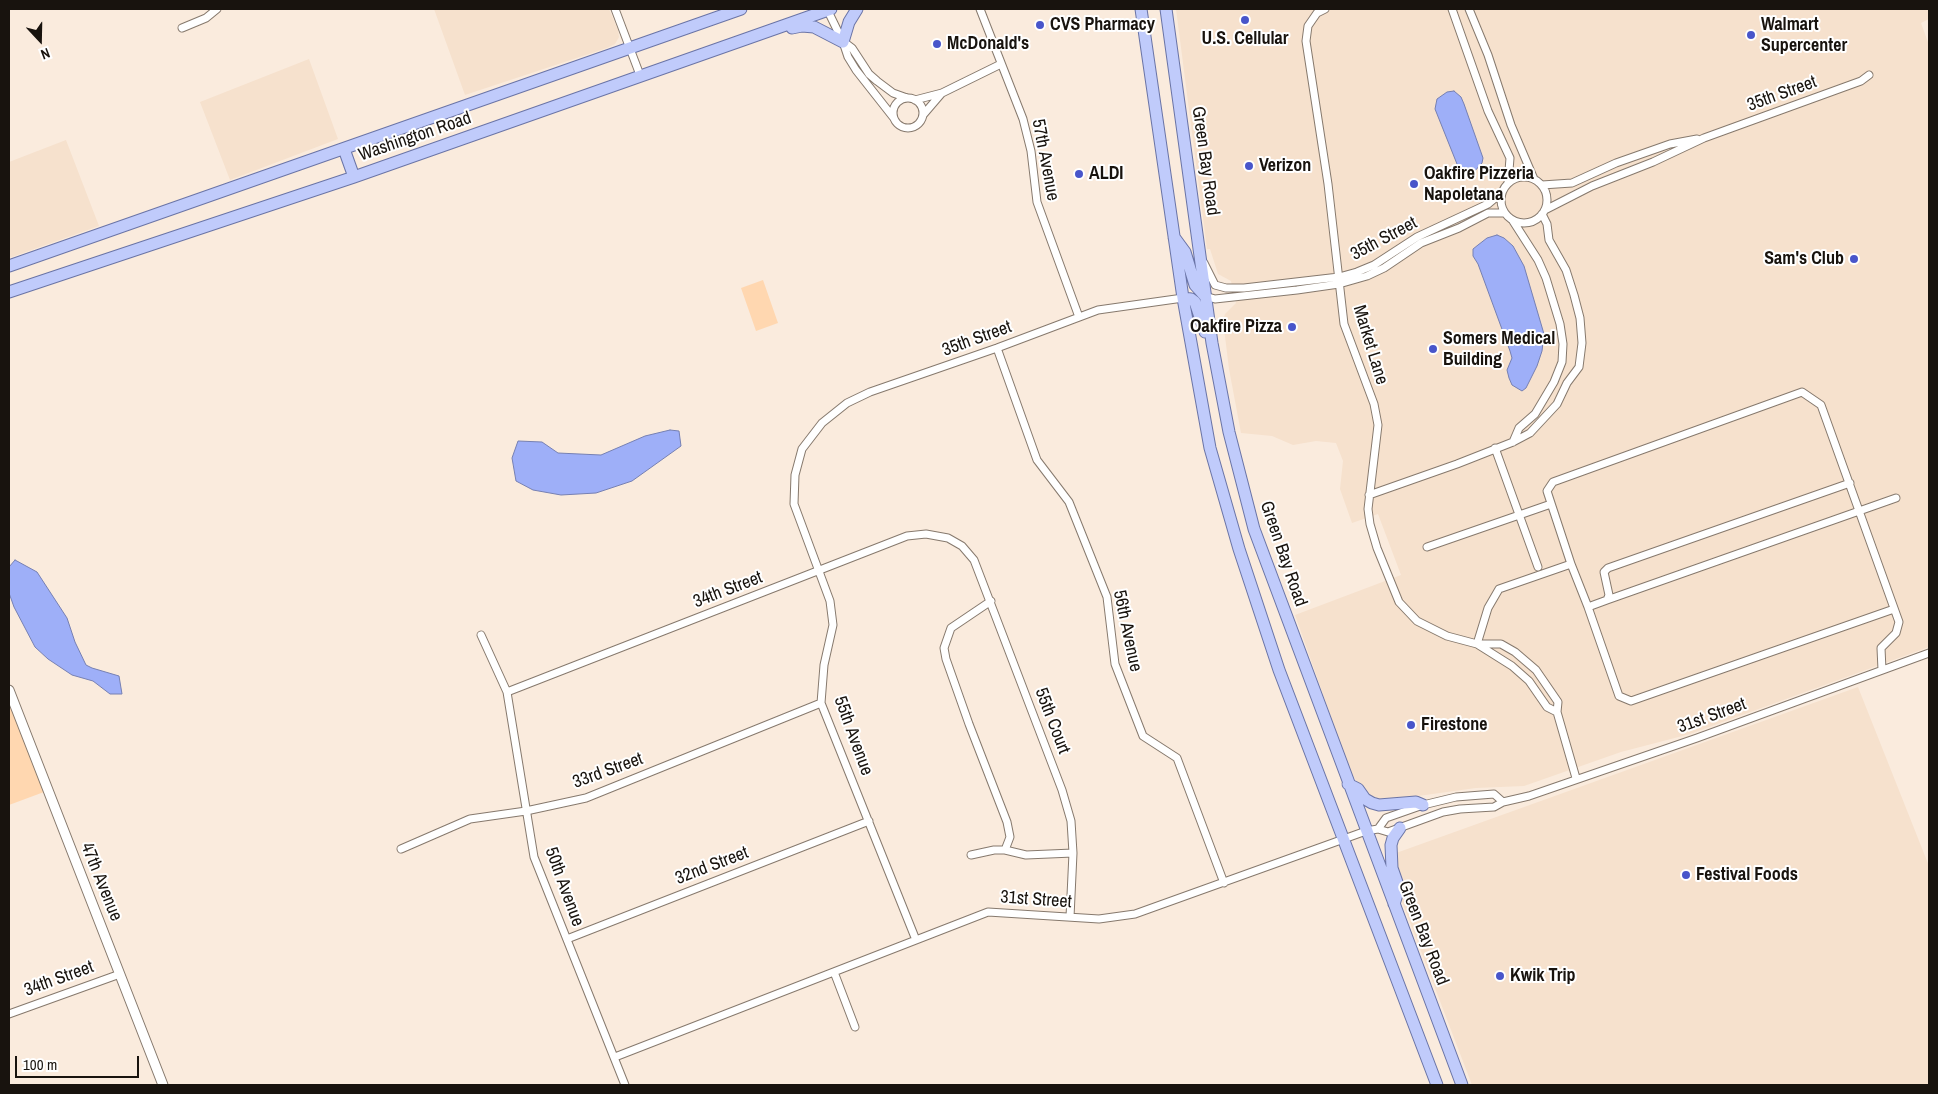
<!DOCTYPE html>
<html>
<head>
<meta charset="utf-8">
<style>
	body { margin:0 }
	#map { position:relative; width:1938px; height:1094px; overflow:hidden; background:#faebdd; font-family:"Archivo Narrow",sans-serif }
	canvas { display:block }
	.frame { position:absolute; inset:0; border:10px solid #18130e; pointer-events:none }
	.north { position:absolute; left:15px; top:15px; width:50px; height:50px; -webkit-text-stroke:4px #fff; paint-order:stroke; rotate:159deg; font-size:14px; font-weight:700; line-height:20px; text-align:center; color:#18130e }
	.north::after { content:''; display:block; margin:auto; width:18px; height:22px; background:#18130e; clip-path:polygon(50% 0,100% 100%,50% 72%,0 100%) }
	.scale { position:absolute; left:15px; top:1056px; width:124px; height:22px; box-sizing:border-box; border:2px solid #18130e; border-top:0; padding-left:6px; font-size:15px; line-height:18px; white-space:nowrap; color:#18130e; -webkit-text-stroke:4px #fff; paint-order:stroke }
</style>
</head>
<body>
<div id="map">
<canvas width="1938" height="1094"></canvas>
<div class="frame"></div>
<div class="north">N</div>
<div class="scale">100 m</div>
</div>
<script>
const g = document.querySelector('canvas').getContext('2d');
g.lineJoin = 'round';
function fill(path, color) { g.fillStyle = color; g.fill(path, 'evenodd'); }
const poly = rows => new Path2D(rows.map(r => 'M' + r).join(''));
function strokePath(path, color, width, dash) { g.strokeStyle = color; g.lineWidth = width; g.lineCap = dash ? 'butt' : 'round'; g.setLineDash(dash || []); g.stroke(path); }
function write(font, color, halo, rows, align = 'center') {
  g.font = font + ' "Archivo Narrow",sans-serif'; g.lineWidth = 4; g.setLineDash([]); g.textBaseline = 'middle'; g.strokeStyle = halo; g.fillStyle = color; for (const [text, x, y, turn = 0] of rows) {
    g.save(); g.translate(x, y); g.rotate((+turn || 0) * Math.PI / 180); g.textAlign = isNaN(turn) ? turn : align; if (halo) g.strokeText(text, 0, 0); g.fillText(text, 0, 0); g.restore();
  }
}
const built = poly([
	[434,9,609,9,618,30,619,37,615,44,607,48,465,95],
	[1176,9,1929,9,1929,19,1921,23,1929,45,1929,647,1690,734,1621,752,1524,786,1476,788,1382,801,1367,798,1350,771,1295,615,1401,575,1378,514,1352,523,1340,489,1343,461,1336,443,1316,441,1293,445,1272,436,1241,433,1229,369,1223,320,1225,314,1236,303,1231,281,1218,274,1210,249,1207,249],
	[309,59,338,139,230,180,200,102],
	[66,140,99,226,9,258,9,162],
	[1858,687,1929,866,1929,1085,1472,1085,1385,857]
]);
const green = poly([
	[763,280,778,323,756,331,741,288],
	[9,703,44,792,9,805]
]);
const water = poly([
	[1454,91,1461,97,1464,104,1483,158,1482,163,1473,173,1468,176,1461,174,1435,109,1437,99,1447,92,1454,91],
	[1497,235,1504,238,1513,246,1524,266,1544,334,1542,351,1537,366,1526,388,1522,391,1512,385,1509,378,1507,370,1512,358,1510,351,1478,264,1473,256,1473,249,1478,245,1487,238,1497,235],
	[670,430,679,431,681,446,632,481,596,493,561,495,533,490,516,481,512,458,518,441,542,442,558,453,601,455,645,436,670,430],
	[15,560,37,572,67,618,75,642,86,665,92,668,119,676,122,694,110,694,93,681,72,675,48,659,35,647,14,607,9,593,9,567,15,560]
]);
const minor = poly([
	[615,9,640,75],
	[827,9,843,42,848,57,856,70,893,117],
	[980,9,1023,119,1031,151,1037,202,1079,317],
	[1325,9,1317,13,1308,26,1306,41,1328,184,1344,324,1374,404,1378,425,1368,509,1370,524,1377,548,1399,602,1417,621,1447,636,1477,644,1501,644,1515,652,1536,670,1558,702,1557,712,1576,778],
	[1452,9,1488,111,1510,158,1508,183],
	[1469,9,1488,55,1511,125,1534,179],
	[182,28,206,18,217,9],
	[844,42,852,48,869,74,877,81,893,93,907,98],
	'893 113a15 15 0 1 1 30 0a15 15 0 1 1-30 0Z',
	[915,100,942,93,1001,64],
	[923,115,941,94],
	'1501 200a23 23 0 1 1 46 0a23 23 0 1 1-46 0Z',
	[1542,185,1572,183,1616,163,1670,144,1697,139],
	[1545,210,1592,186,1653,162,1704,138,1861,81,1869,75],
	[1204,263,1215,285,1226,288,1244,288,1339,277,1357,272,1374,265,1417,237,1488,204,1501,193],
	[1205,296,1215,299,1297,290,1339,284,1367,276,1384,268,1421,243,1459,228,1488,213,1504,213],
	[997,348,1037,460,1069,502,1107,597,1115,664,1143,736,1177,758,1224,883],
	[1513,442,1519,428,1535,414,1554,382,1562,362,1563,344,1560,324,1546,278,1538,260,1513,221],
	[1495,448,1538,567],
	[1369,495,1457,464,1513,442,1530,433,1557,404,1567,383,1579,367,1582,343,1580,318,1574,295,1566,270,1549,240,1547,224,1542,214],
	[1427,547,1551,504],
	[1607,600,1896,498],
	[991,601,951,628,944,648,946,659,969,724,1007,822,1010,837,1005,850],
	[1588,607,1607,600,1609,595,1604,572,1608,568,1850,483],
	[481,635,507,692,534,857,625,1085],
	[1477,644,1488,608,1499,589,1571,564],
	[1477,644,1512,666,1529,681,1547,707,1557,712],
	[1882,670,1881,648,1896,633,1899,622,1821,405,1802,392,1553,482,1547,491,1571,564,1588,607,1619,696,1631,701,1894,609],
	[507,692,907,536,926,534,948,538,962,546,974,560,1062,790,1071,821,1073,853,1070,917],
	[1378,829,1386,818,1423,805,1456,797,1494,794,1503,802],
	[401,849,470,819,526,811,586,798,821,703],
	[971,855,994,850,1005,850,1026,855,1073,853],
	[567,939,869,821],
	[916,940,821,703,824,665,833,625,830,601,794,504,795,475,802,449,822,423,847,403,870,392,997,348,1098,310,1183,298],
	[834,972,855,1027],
	[9,1014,120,974],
	[615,1057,988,912,1099,919,1135,914,1366,831,1378,829,1388,832,1443,812,1460,809,1494,807,1503,802,1529,796,1697,738,1929,653]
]);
const tertiary = poly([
	[9,690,163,1085]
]);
const primary = poly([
	[1141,9,1183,298,1210,448,1239,549,1279,670,1437,1085],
	[1166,9,1212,343,1229,432,1254,529,1462,1085],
	[792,28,802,26,814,27,843,42,849,22,857,9],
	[344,149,354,177],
	[1174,237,1185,252,1195,285,1205,296],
	[9,266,741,9],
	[9,292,354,177,831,9],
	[1183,298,1191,299,1195,302,1205,332],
	[1348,784,1358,789,1365,799,1372,803,1379,805,1416,802,1423,805],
	[1394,904,1399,888,1392,868,1391,845,1393,838,1400,828]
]);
const markers = [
	[1245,20,5,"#4855ca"],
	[1040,25,5,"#4855ca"],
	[1751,35,5,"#4855ca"],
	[937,44,5,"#4855ca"],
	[1249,166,5,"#4855ca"],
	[1079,174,5,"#4855ca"],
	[1414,184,5,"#4855ca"],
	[1854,259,5,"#4855ca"],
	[1292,327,5,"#4855ca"],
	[1433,349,5,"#4855ca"],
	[1411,725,5,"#4855ca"],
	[1686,875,5,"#4855ca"],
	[1500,976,5,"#4855ca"]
];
const poiNames = [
	["CVS Pharmacy",1050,25],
	["Walmart",1761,25],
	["Supercenter",1761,46],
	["U.S. Cellular",1245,39,"center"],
	["McDonald's",947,44],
	["Verizon",1259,166],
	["ALDI",1089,174],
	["Oakfire Pizzeria",1424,174],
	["Napoletana",1424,195],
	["Sam's Club",1844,259,"right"],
	["Oakfire Pizza",1282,327,"right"],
	["Somers Medical",1443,339],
	["Building",1443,360],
	["Firestone",1421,725],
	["Festival Foods",1696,875],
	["Kwik Trip",1510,976]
];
const streetNames = [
	["35th Street",1782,94,-20],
	["Washington Road",415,137,-19],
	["57th Avenue",1045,160,79],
	["Green Bay Road",1205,161,82],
	["35th Street",1384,239,-28],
	["35th Street",977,339,-20],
	["Market Lane",1370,345,73],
	["Green Bay Road",1283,554,71],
	["34th Street",728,590,-21],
	["56th Avenue",1127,631,78],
	["31st Street",1712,716,-20],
	["55th Court",1052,721,69],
	["55th Avenue",853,736,70],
	["33rd Street",608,771,-20],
	["32nd Street",712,866,-21],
	["47th Avenue",101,882,68],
	["50th Avenue",564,887,70],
	["31st Street",1036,900,4],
	["Green Bay Road",1423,933,69],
	["34th Street",59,979,-20]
];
fill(built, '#f6e1cd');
fill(green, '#ffd7b0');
fill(water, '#9eaff8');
strokePath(water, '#7680b2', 1);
strokePath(minor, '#86796d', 9);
strokePath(tertiary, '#86796d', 11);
strokePath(primary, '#6a74a6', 13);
strokePath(minor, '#fff', 7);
strokePath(tertiary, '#fff', 9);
strokePath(primary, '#c0cbfb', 11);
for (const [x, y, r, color] of markers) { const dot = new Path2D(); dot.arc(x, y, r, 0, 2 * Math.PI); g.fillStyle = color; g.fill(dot); strokePath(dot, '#fff', 2); }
write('bold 18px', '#18130e', '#fff', poiNames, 'left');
write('18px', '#18130e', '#fff', streetNames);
</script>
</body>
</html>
